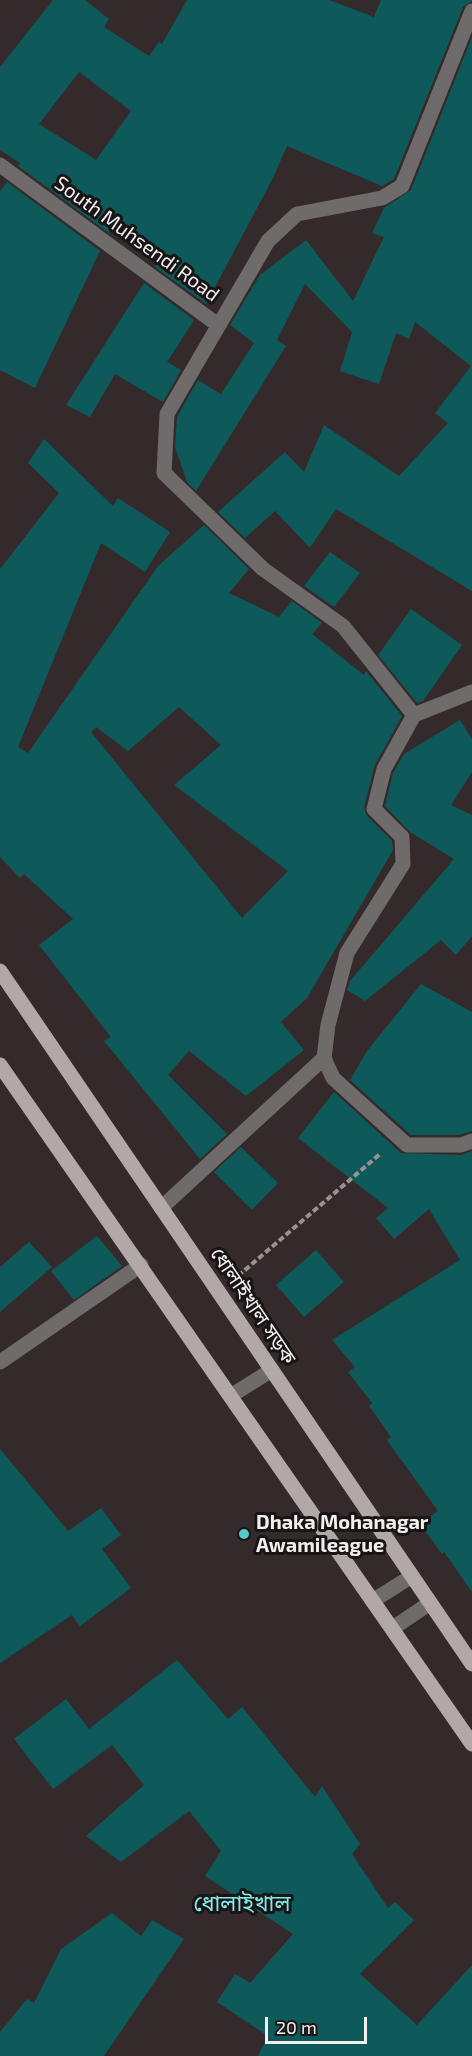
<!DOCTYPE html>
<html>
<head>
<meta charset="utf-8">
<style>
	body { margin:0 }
	#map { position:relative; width:472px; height:2056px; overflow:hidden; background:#342a2b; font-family:"Exo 2",sans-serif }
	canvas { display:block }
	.scale { position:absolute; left:265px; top:2017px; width:102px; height:27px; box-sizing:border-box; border:3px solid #f5eeef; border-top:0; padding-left:8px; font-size:18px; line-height:21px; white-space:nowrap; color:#f5eeef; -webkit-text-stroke:4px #191415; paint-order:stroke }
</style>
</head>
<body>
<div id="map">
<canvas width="472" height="2056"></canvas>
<div class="scale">20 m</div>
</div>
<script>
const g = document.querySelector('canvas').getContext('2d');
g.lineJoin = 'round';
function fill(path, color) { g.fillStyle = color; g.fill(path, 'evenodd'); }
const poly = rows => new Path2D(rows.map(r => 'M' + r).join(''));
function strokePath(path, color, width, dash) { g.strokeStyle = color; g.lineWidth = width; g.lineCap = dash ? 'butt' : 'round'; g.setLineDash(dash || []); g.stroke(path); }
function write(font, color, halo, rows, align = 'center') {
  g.font = font + ' "Exo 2","Noto Sans Bengali",sans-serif'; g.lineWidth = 6; g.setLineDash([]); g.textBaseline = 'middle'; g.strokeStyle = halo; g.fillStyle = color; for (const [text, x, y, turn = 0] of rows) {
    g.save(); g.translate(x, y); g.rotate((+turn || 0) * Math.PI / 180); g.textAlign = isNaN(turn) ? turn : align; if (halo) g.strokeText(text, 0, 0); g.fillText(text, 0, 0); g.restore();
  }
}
const building = poly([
	[53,0,85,0,109,19,104,27,149,56,159,42,162,44,187,0,329,0,374,17,381,0,472,0,472,1,463,7,394,179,382,186,287,146,273,178,206,304,155,267,159,260,113,223,109,233,18,166,20,163,0,150,0,67],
	[79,72,131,111,96,160,39,124],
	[472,37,472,591,336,509,310,548,275,511,245,538,218,512,285,452,304,472,324,425,399,476,448,423,435,413,471,366,415,322,409,339,396,333,379,384,340,371,352,332,305,284,277,340,286,346,196,491,187,482,175,447,177,417,198,380,221,394,254,343,230,325,260,275,306,240,353,301,384,237,372,233,384,208,411,190],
	[7,182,100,251,35,388,0,370,0,191],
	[144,283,194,320,167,362,181,370,163,402,115,374,90,417,66,405],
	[44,439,113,506,118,498,170,532,145,572,101,543,18,747,28,753,158,566,204,525,249,569,229,593,279,617,292,601,322,623,312,634,364,675,366,671,402,716,375,765,364,807,367,816,392,841,393,850,307,998,281,1022,304,1050,246,1096,189,1051,168,1075,227,1134,200,1159,104,1041,111,1037,39,945,73,919,24,874,20,878,0,857,0,569,59,493,28,463],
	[179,707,221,745,174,785,288,871,242,918,91,732,96,727,128,751],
	[330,552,360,573,334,607,304,586],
	[411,609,462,645,423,701,417,703,378,655],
	[460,720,472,739,472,772,451,805,472,815,472,936,456,955,441,940,365,1001,347,990,350,981,454,859,410,832,385,806,393,773,404,754],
	[421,984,472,1012,472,1131,459,1135,411,1135,350,1080,367,1051],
	[334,1092,401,1153,461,1155,472,1151,472,1592,444,1552,442,1554,420,1524,438,1511,387,1440,391,1437,369,1406,372,1403,348,1372,355,1367,332,1340,460,1260,429,1209,394,1239,376,1218,388,1208,298,1138],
	[241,1147,278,1183,252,1210,214,1172],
	[97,1236,122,1266,74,1300,51,1271],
	[29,1242,52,1267,0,1312,0,1267],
	[316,1250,344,1282,304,1317,276,1285],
	[0,1449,68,1531,101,1508,121,1535,102,1549,131,1588,80,1626,72,1615,0,1663],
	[177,1660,228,1719,242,1707,315,1797,322,1786,360,1844,352,1854,388,1908,395,1902,414,1920,360,1974,417,2025,472,1965,472,2056,258,2056,268,2036,217,2002,235,1974,250,1983,293,1934,205,1876,221,1851,189,1811,121,1862,86,1836,144,1785,112,1745,53,1789,14,1739,66,1699,89,1729],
	[112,1913,141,1936,152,1920,184,1939,104,2056,0,2056,0,2032,27,1999,34,2003,61,1949]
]);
const path = poly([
	[238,1276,380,1154]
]);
const minor = poly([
	[0,165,218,325],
	[414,715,343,626,263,569,164,473,167,414,268,241,297,214,382,198,402,186,472,11],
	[414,715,384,769,374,809,402,837,403,864,347,953,328,1025,324,1058,333,1078,407,1145,461,1145,472,1141],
	[414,715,472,692],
	[161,1208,324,1058],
	[0,1362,141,1265],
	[232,1395,272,1370],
	[374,1600,412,1576],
	[393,1628,430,1603]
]);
const major = poly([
	[0,971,472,1664],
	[0,1065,472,1744]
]);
const markers = [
	[244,1534,6,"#53cdcb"]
];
const streetNames = [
	["South Muhsendi Road",137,239,36],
	["ধোলাইখাল সড়ক",253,1306,56]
];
const poiNames = [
	["Dhaka Mohanagar",256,1522],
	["Awamileague",256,1545]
];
const quarterNames = [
	["ধোলাইখাল",242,1904]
];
fill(building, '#0e5a5a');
strokePath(path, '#999192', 4, [6, 3]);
strokePath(minor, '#706b6b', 15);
strokePath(major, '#b2a8a9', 15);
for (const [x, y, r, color] of markers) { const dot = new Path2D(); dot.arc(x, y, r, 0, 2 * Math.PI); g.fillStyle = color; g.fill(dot); strokePath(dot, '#191415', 2); }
write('20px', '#f5eeef', '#191415', streetNames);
write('bold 20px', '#f5eeef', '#191415', poiNames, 'left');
write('22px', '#7feae8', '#191415', quarterNames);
</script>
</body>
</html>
